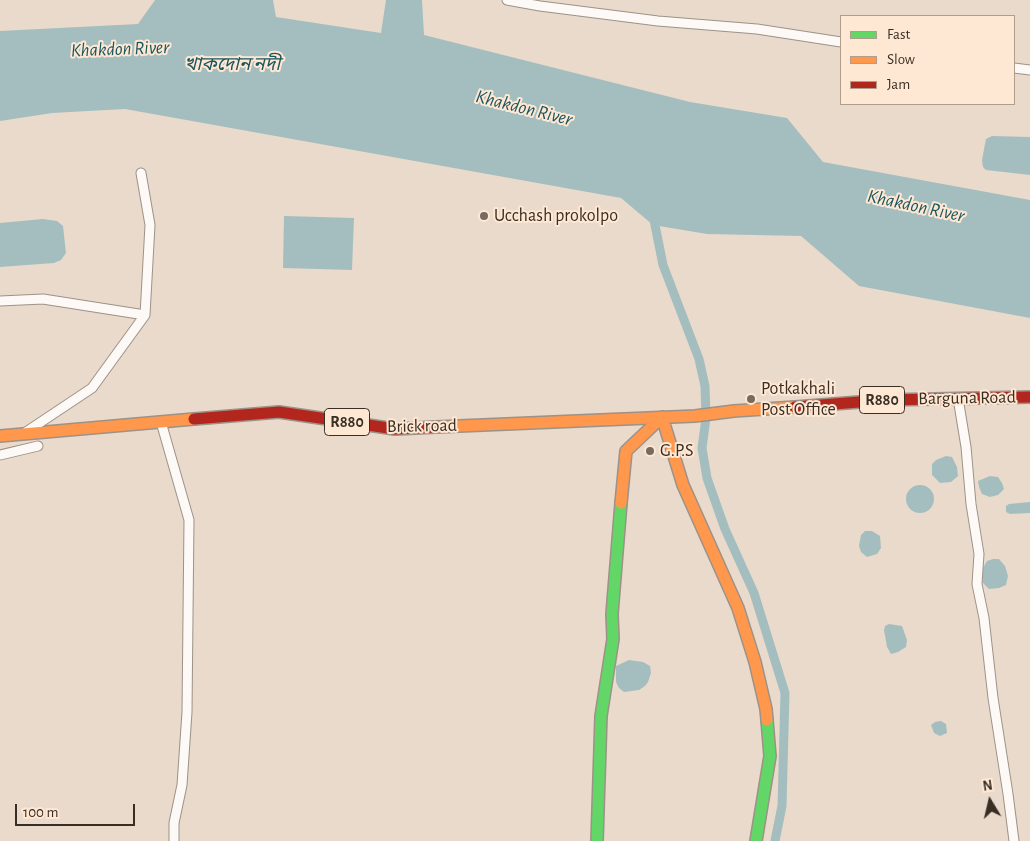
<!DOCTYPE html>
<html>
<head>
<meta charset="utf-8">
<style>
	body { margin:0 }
	#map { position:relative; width:1030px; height:841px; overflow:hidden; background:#e9dacc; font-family:"Alegreya Sans",sans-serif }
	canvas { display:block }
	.legend { position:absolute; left:840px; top:15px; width:175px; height:90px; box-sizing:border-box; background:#ffe8d3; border:1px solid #b09e8d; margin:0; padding:6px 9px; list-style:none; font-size:15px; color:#392e24 }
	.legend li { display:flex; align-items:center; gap:10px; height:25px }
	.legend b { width:25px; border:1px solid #b09e8d }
	.north { position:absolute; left:965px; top:776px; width:50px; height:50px; -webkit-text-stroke:4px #ffe8d3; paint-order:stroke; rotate:351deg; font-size:14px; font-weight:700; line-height:20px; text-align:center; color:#392e24 }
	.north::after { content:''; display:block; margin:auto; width:18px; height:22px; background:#392e24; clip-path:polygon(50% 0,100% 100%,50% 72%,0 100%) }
	.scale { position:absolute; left:15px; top:804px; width:120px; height:22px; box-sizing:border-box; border:2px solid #392e24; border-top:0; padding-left:6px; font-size:15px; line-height:18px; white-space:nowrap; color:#392e24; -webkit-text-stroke:4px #ffe8d3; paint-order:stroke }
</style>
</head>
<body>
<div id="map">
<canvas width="1030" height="841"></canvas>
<ul class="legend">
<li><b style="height:6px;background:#63d668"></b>Fast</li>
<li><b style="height:6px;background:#ff974d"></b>Slow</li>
<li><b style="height:6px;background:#b3261e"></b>Jam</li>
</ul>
<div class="north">N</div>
<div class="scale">100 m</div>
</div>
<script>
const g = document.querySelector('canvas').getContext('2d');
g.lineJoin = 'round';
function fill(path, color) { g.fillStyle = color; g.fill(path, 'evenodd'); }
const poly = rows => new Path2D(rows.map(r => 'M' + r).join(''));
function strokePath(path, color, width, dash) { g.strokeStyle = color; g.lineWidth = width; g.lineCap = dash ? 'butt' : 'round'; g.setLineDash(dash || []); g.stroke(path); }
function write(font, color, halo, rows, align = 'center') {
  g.font = font + ' "Alegreya Sans","Noto Sans Bengali",sans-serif'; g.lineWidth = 4; g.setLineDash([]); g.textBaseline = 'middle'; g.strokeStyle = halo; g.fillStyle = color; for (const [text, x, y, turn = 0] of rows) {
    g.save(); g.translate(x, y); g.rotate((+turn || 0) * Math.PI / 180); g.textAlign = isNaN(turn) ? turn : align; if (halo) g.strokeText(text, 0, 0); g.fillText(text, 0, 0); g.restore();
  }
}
const water = poly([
	[155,0,273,0,276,17,381,33,386,0,422,0,424,35,690,102,787,118,823,162,1030,200,1030,318,859,286,801,236,707,234,653,225,621,198,125,109,52,113,0,121,0,31,138,24],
	[992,136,1030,137,1030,175,986,170,983,167,982,160,985,144,986,139],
	[284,216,354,218,352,270,283,268],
	[43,219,57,221,63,226,66,253,61,260,54,263,0,267,0,223],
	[946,456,952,457,957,467,958,476,951,482,940,483,932,475,932,464,936,460],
	[990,476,998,477,1002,483,1004,489,998,495,990,497,982,494,979,487,978,481],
	'906 499a14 14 0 1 1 28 0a14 14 0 1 1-28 0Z',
	[1030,502,1030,513,1010,514,1006,512,1006,506,1009,504],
	[872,531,880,536,881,548,877,554,867,557,861,552,859,546,861,535,865,531],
	[993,559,999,559,1005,566,1008,576,1006,585,999,588,989,589,983,583,982,575,983,568,987,561],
	[889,624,902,626,907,640,906,647,898,652,891,654,887,647,884,630,885,626],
	[629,660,643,662,650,666,651,673,648,682,645,686,639,690,624,692,619,688,616,682,616,666],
	[941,721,946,724,947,733,940,736,934,733,931,725,935,722]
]);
const canal = poly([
	[653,215,663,265,699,359,705,386,706,418,702,448,707,478,725,529,754,593,785,693,782,806,775,841]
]);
const street = poly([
	[507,0,540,6,658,21,757,29,841,42],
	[1014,68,1030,70],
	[0,301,43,299,145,315],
	[958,398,966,447,971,504,979,554,977,584,984,618,993,698,1008,794,1014,841],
	[161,422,189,520,187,712,182,785,174,823,174,841],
	[26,432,92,388,145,315,150,225,141,173],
	[0,455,38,446]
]);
const fast = poly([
	[597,841,601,716,613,639,612,614,621,503],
	[756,841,770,756,767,720]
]);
const slow = poly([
	[436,427,695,416,734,411,795,407],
	[0,436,194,419],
	[621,503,626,451,662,417,683,485,738,608,755,662,766,709,767,720]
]);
const jam = poly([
	[795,407,885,400,1030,397],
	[194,419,279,412,395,429,436,427]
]);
const markers = [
	[484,216,5,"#776a5f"],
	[751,399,5,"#776a5f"],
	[650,451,5,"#776a5f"]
];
const shields = [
	[882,400,45],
	[347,422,45]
];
const shieldNames = [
	["R880",882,400],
	["R880",347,422]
];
const poiNames = [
	["Ucchash prokolpo",494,216],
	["Potkakhali",761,389],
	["Post Office",761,410],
	["G.P.S",660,451]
];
const streetNames = [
	["Barguna Road",967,398,-1],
	["Brick road",422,426,-1]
];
const waterNames = [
	["Khakdon River",120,49,-2],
	["খাকদোন নদী",232,64],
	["Khakdon River",524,108,14],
	["Khakdon River",916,206,12]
];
fill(water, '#a4bebf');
strokePath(canal, '#a4bebf', 9);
strokePath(street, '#9d9287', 11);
strokePath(fast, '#9d9287', 14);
strokePath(slow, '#9d9287', 14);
strokePath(jam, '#9d9287', 14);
strokePath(street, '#fcf9f7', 9);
strokePath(fast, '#63d668', 11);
strokePath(slow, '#ff974d', 11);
strokePath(jam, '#b3261e', 11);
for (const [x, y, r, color] of markers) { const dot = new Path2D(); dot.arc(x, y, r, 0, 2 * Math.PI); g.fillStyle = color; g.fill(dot); strokePath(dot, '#ffe8d3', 2); }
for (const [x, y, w] of shields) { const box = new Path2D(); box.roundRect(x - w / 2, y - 13.5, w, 27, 4); g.fillStyle = '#ffe8d3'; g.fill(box); strokePath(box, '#392e24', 1); }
write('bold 16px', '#392e24', null, shieldNames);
write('18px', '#392e24', '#ffe8d3', poiNames, 'left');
write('18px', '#392e24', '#ffe8d3', streetNames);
write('italic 19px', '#1a5660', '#ffe8d3', waterNames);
</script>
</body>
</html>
